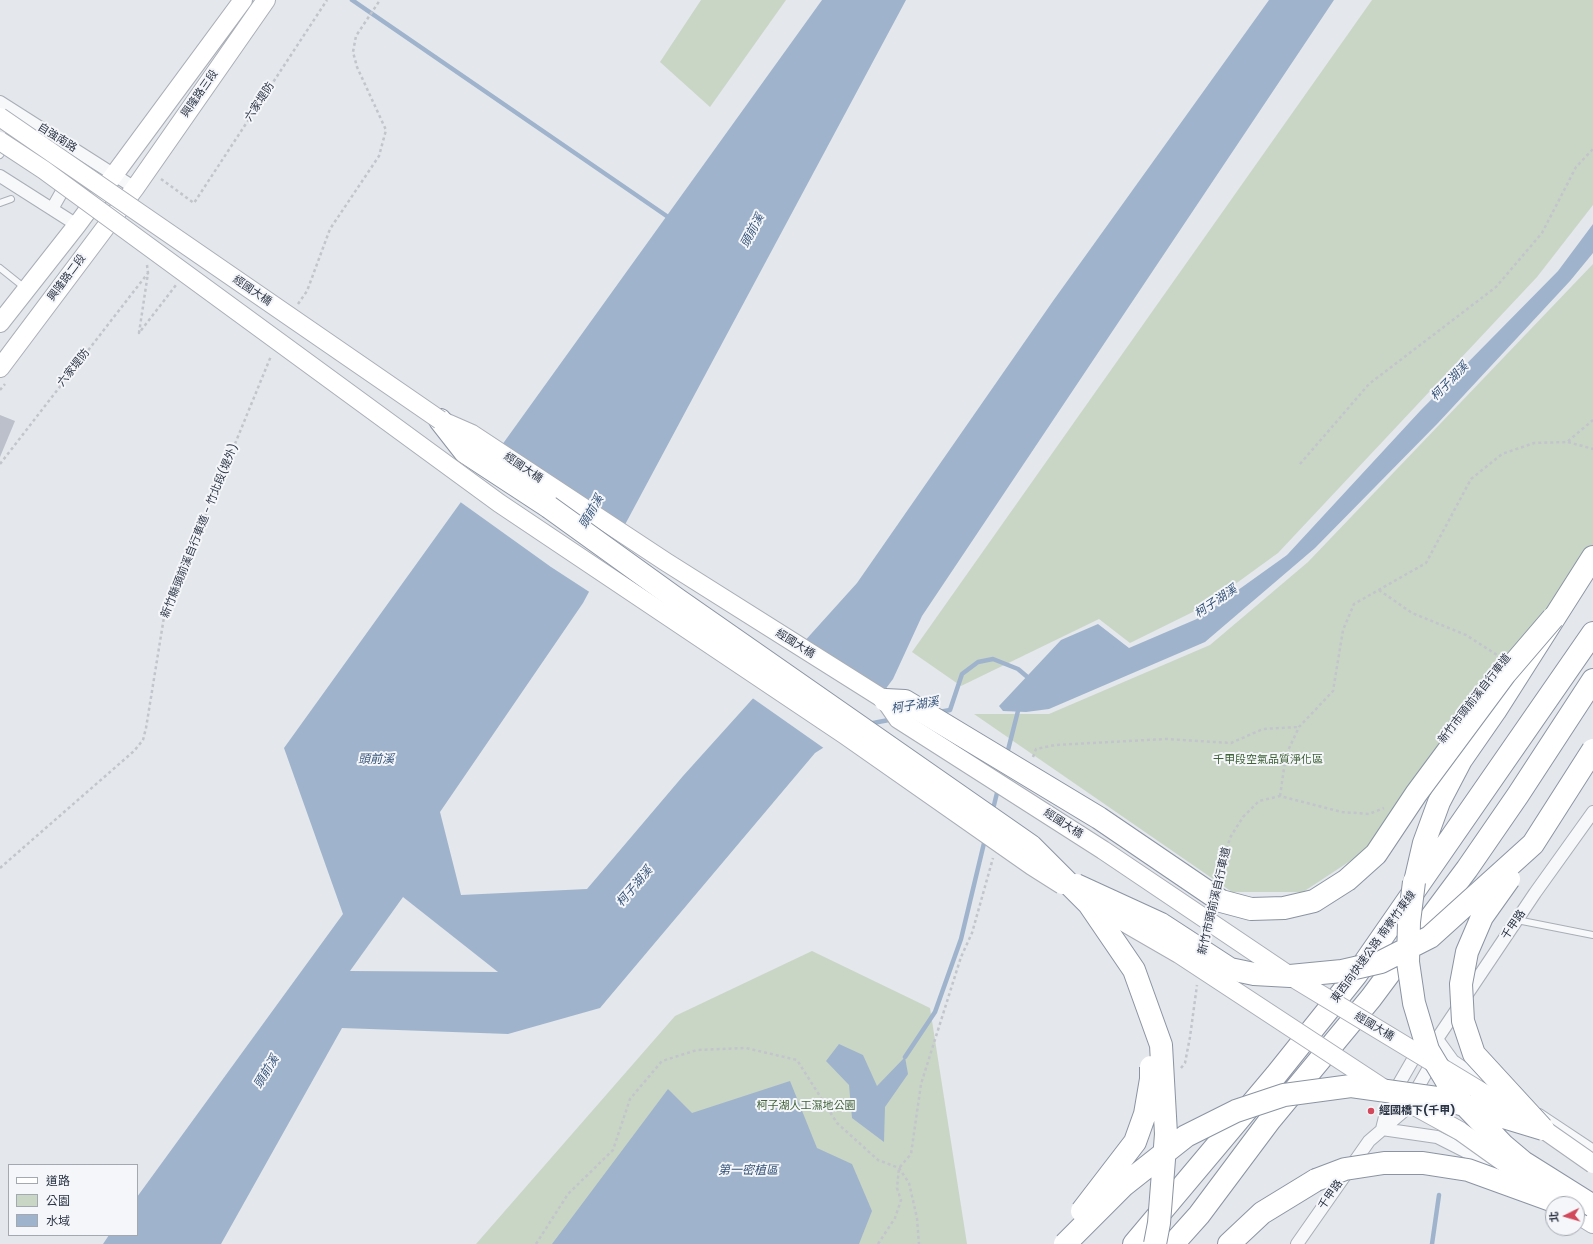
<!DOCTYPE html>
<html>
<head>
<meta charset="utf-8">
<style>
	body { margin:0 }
	#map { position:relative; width:1593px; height:1244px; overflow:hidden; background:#e4e7ec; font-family:Poppins,"Noto Sans TC",sans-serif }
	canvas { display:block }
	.legend { position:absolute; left:8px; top:1164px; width:130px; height:72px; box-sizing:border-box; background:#f4f6f9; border:1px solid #a4a8b1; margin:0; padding:5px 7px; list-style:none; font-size:12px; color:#2b3445 }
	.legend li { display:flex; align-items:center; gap:8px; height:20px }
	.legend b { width:20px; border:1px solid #a4a8b1 }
	.north { position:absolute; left:1545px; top:1196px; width:40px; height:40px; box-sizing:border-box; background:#f4f6f9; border:1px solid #a4a8b1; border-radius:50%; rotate:265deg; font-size:11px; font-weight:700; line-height:16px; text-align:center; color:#2b3445 }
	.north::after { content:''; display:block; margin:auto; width:14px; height:18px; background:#d1495b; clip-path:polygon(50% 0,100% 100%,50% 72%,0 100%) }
</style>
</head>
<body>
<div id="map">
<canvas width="1593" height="1244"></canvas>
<ul class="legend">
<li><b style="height:5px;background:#fff"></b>道路</li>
<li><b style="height:11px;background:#c9d6c5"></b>公園</li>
<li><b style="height:11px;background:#9fb4cc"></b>水域</li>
</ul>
<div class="north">北</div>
</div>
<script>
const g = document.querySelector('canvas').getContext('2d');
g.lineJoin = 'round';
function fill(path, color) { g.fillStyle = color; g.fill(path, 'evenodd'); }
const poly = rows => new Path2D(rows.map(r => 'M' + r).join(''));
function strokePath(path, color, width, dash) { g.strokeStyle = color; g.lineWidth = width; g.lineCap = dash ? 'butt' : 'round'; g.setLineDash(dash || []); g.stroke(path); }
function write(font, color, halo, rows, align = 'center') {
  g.font = font + ' Poppins,"Noto Sans TC",sans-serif'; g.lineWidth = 4; g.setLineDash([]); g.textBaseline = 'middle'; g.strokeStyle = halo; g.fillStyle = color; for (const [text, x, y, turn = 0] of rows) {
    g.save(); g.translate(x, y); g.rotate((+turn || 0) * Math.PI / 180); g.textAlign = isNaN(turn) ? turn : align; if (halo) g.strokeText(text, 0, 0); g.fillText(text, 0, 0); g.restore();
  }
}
const green = poly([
	[701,0,786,0,710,107,660,62],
	[1372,0,1593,0,1593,205,1537,277,1278,553,1205,606,1130,643,1099,619,961,686,912,652],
	[1593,264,1593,545,1550,613,1379,842,1303,892,1232,892,974,714,1049,714,1210,645,1308,562],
	[812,951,930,1008,967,1244,476,1244,675,1016]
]);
const water = poly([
	[822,0,906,0,583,603,440,812,461,895,587,889,683,776,857,583,1053,301,1269,0,1334,0,922,616,893,679,859,725,815,753,600,1008,508,1034,342,1028,221,1244,103,1244,109,1235,137,1235,137,1197,343,914,284,748],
	[403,897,498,972,350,971],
	[1593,224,1593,253,1570,281,1438,423,1315,548,1205,642,1049,709,1026,712,1003,711,999,706,1061,640,1098,624,1129,648,1199,618,1287,555,1421,410,1558,271],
	[839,1044,863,1055,877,1086,905,1057,908,1074,885,1107,884,1142,852,1118,849,1085,826,1061],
	[790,1081,817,1148,852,1164,872,1211,859,1244,552,1244,668,1089,692,1113]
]);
const pier = poly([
	[500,444,627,525,591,593,551,567,459,501],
	[803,640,885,694,860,727,825,749,751,697]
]);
const stream = poly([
	[352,0,671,219],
	[939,712,950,710,962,674,978,662,993,659,1018,669,1031,680],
	[868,724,894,719],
	[1007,754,1019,707],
	[992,813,998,789],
	[905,1057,935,1012,961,939,985,839],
	[1432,1244,1439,1195]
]);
const building = poly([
	[0,415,15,421,0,457]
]);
const path = poly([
	[161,179,194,203,327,0],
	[147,265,148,273,139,333,176,285],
	[298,304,307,291,330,229,379,156,386,130,357,67,353,52,356,36,380,0],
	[0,390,5,384],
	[1568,442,1593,449],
	[0,464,148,273],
	[1300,464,1369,384,1496,287,1542,233,1576,167,1593,149],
	[1379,590,1412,613,1466,635,1497,655],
	[1033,757,1036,749,1055,745,1166,739,1231,743,1263,729,1299,727],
	[1280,796,1286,755,1299,727,1333,691,1343,630,1354,604,1426,563,1471,479,1502,454,1534,443,1567,442,1593,420],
	[0,868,134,751,143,740,146,728,164,617,271,356],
	[1220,878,1224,855,1231,836,1243,817,1259,801,1280,796,1342,812,1369,814,1384,808],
	[1181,1068,1185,1063,1190,1037,1197,985],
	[536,1244,568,1194,613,1150,630,1099,662,1061,697,1050,746,1048,797,1060,837,1123,878,1160,899,1168,909,1183,917,1218,919,1244],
	[878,1244,895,1218,901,1200,897,1188,899,1168,911,1154,921,1084,961,957,972,933,993,858]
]);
const lane = poly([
	[0,155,17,131],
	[0,203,11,199],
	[0,268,25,288],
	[1517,920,1593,935]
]);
const street = poly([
	[0,102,135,188],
	[0,176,77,225],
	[52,209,69,179],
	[1437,1039,1453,1061,1499,1092],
	[1539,1115,1593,1151],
	[1382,1129,1389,1101,1415,1056,1437,1039,1535,893,1593,812],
	[1382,1129,1437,1137,1502,1170],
	[1297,1244,1369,1141,1405,1110,1430,1066,1433,1055]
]);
const secondary = poly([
	[0,323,77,225,243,0],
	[0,368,135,188,266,0],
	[440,420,472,434,666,562,885,700],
	[1577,1214,1593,1224]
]);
const highway = poly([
	[440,420,465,452,549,507],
	[1415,882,1424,843,1439,802,1461,760,1495,711,1593,557],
	[1134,1244,1276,1075,1356,975,1593,633],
	[1173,1244,1199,1215,1270,1120,1371,998,1467,869,1518,795,1593,680],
	[1229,1244,1262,1213,1316,1180]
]);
const secondaryBridge = poly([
	[0,117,440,420],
	[0,141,44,170,499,503,845,735,1032,866,1062,885],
	[885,700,898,719,1103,850,1290,976,1543,1129,1593,1164],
	[1089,902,1179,954,1389,1092,1460,1131,1548,1194]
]);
const highwayBridge = poly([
	[549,507,678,600,1031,846,1089,904,1134,970,1161,1045,1166,1134,1159,1223,1155,1244],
	[885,700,905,701,1099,818,1221,901,1251,909,1284,908,1314,901,1347,880,1376,854,1416,794,1505,674,1553,618],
	[1509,879,1482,917,1467,952,1461,984,1463,1021,1474,1054,1542,1128],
	[1414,882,1409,922,1408,962,1414,1003,1428,1050,1455,1095,1504,1146,1523,1162,1593,1206],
	[1076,885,1161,924,1230,969,1254,974,1290,976,1342,971,1381,962,1430,937,1533,844,1593,750],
	[1316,1180,1345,1169,1384,1163,1423,1163,1468,1170,1559,1203],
	[1082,1211,1135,1142,1145,1114,1151,1079,1151,1067],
	[1065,1244,1124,1185,1186,1136,1236,1111,1284,1095,1351,1086,1444,1099,1543,1129]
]);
const markers = [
	[1371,1111,4,"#d1495b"]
];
const streetNames = [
	["興隆路三段",200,94,-55],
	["六家堤防",260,102,-57],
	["自強南路",57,138,32],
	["興隆路二段",67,278,-53],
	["經國大橋",252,291,34],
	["六家堤防",74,368,-52],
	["經國大橋",523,468,34],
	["新竹縣頭前溪自行車道 - 竹北段(堤外)",200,531,-68],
	["經國大橋",795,644,32],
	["新竹市頭前溪自行車道",1475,699,-52],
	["經國大橋",1063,824,33],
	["新竹市頭前溪自行車道",1215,901,-77],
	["千甲路",1514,925,-56],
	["東西向快速公路 南寮竹東線",1374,947,-54],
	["經國大橋",1374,1027,31],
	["千甲路",1331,1195,-55]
];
const parkNames = [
	["千甲段空氣品質淨化區",1268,760],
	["柯子湖人工濕地公園",806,1106]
];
const poiNames = [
	["經國橋下(千甲)",1379,1111]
];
const waterNames = [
	["頭前溪",753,231,-62],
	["柯子湖溪",1450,382,-46],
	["頭前溪",592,512,-60],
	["柯子湖溪",1216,602,-34],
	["柯子湖溪",915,706,-9],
	["頭前溪",376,760],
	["柯子湖溪",635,887,-50],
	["頭前溪",267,1072,-59],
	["第一密植區",748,1171]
];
fill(green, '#c9d6c5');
fill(water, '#9fb4cc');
fill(pier, '#e4e7ec');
strokePath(stream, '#9fb4cc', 4.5);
fill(building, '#bbc0ca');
strokePath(lane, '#a9aeb7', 8);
strokePath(street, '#a9aeb7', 14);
strokePath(secondary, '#a9aeb7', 20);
strokePath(highway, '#8b94a3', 24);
strokePath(path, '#c2c5cb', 2.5, [3, 3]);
strokePath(lane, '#f7f8fa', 6);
strokePath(street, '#f7f8fa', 12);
strokePath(secondary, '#fff', 18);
strokePath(highway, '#fff', 22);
strokePath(secondaryBridge, '#a9aeb7', 20, []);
strokePath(highwayBridge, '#8b94a3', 24, []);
strokePath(secondaryBridge, '#fff', 18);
strokePath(highwayBridge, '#fff', 22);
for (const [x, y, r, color] of markers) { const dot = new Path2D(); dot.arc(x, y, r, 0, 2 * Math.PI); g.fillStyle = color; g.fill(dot); strokePath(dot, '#f4f6f9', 1.5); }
write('11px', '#2b3445', '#f4f6f9', streetNames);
write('11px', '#3f6138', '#f4f6f9', parkNames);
write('bold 11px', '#2b3445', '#f4f6f9', poiNames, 'left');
write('italic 12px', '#34527a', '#f4f6f9', waterNames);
</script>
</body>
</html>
